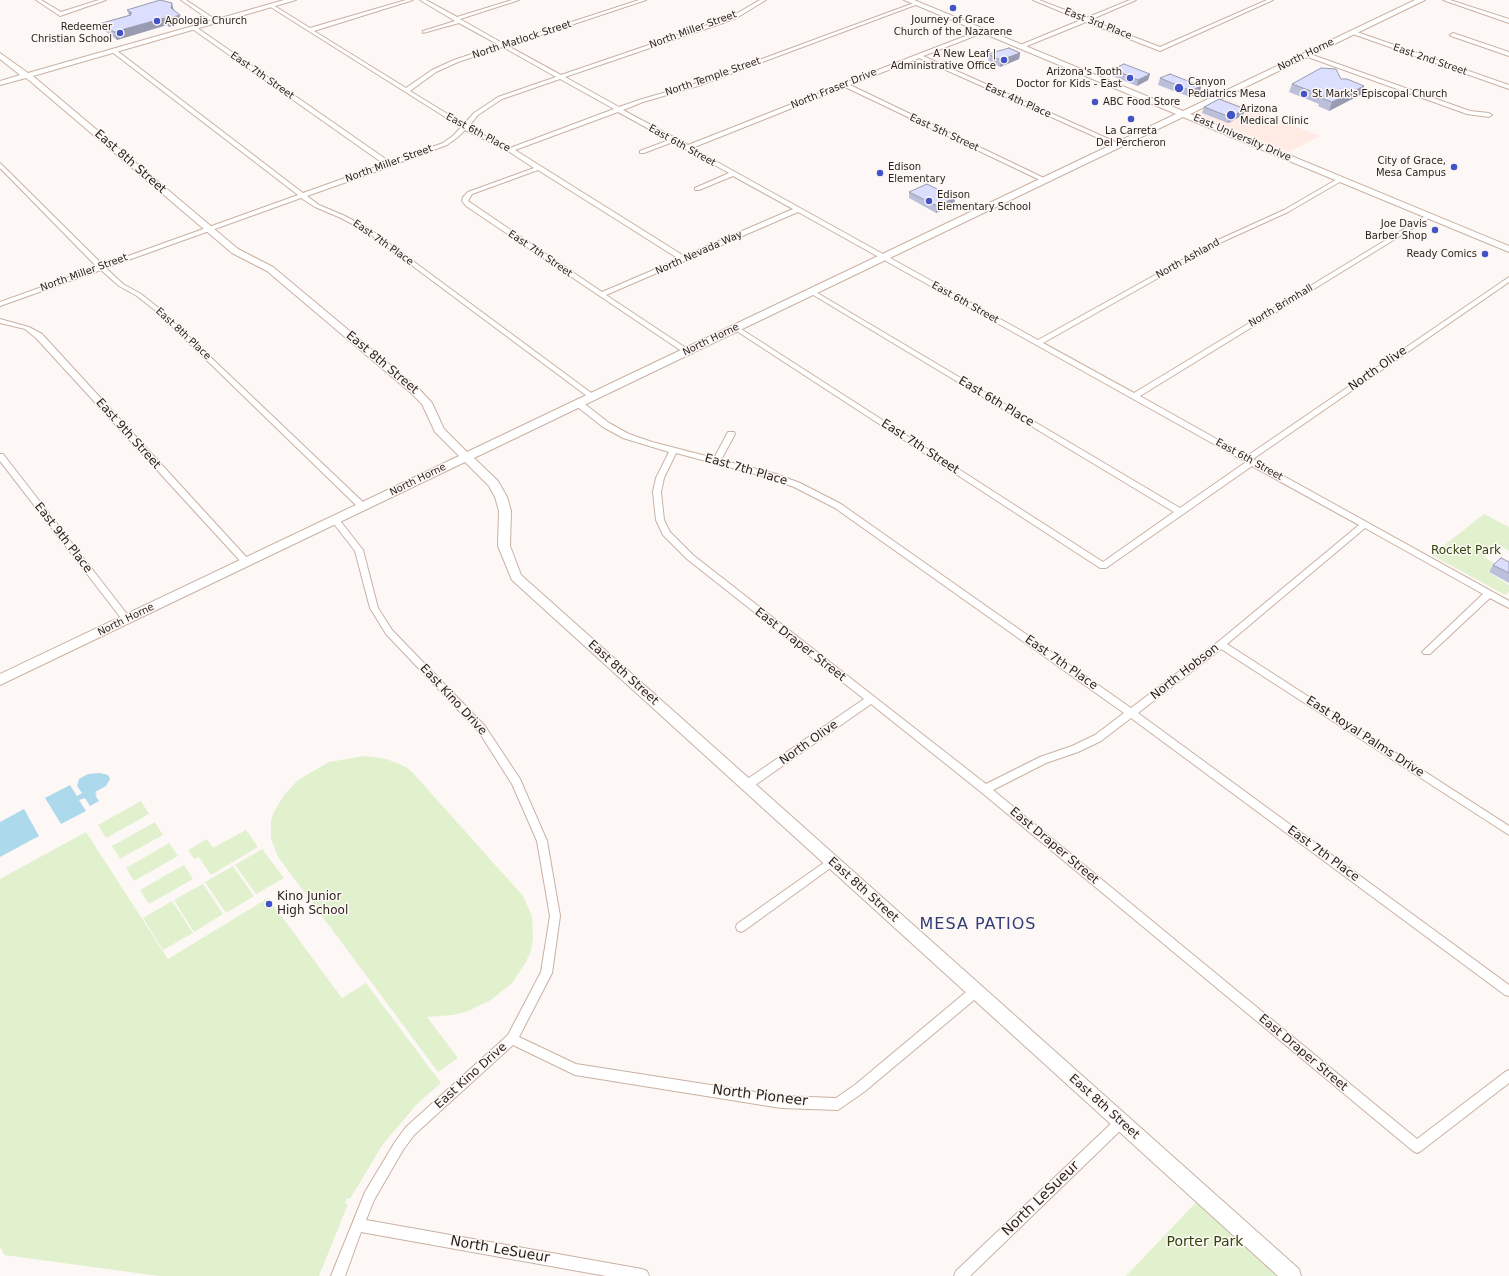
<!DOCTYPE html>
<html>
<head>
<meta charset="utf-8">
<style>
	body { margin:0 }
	canvas { display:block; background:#fdf8f5 }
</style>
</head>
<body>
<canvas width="1509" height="1276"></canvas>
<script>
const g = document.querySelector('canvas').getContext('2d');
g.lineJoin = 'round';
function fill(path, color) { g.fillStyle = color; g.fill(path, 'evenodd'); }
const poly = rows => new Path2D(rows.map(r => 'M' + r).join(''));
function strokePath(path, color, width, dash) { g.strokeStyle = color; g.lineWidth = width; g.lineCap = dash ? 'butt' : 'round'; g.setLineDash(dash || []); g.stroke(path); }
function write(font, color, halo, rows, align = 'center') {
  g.font = font + ' "DejaVu Sans",sans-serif'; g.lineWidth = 3; g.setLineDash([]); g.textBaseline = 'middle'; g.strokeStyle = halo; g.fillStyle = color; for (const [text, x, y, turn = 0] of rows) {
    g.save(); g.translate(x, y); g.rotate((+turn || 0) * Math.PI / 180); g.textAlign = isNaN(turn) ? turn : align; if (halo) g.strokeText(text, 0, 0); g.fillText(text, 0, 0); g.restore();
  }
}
const commercial = poly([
	[1226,99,1320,136,1289,152,1196,114]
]);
const green = poly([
	[1484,514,1509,527,1509,551,1498,544,1484,557,1496,564,1488,572,1509,585,1509,592,1505,595,1432,555],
	[364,756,387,759,406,767,413,773,523,896,532,916,533,939,531,951,526,962,512,983,491,1000,466,1012,453,1015,427,1017,458,1058,438,1072,278,857,271,839,271,821,274,812,284,795,298,780,329,762],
	[141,801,149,814,106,838,98,825],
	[155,822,163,835,120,859,112,846],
	[246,830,258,847,211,875,199,857,194,859,188,850,207,839,213,848],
	[86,832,168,959,268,898,342,998,366,983,441,1083,418,1103,383,1144,350,1199,347,1198,345,1203,348,1204,319,1276,159,1276,4,1255,0,1246,0,879],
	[169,843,178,856,134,881,126,868],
	[262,849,284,878,256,894,235,865],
	[184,865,193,879,149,904,140,890],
	[233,866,254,896,226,913,205,882],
	[203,884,223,914,194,932,174,900],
	[172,901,193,933,163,950,143,918],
	[1203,1195,1292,1276,1126,1276]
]);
const water = poly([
	[100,773,108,775,110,779,106,786,95,792,97,794,95,795,99,801,90,806,85,798,79,800,86,811,61,824,45,798,70,785,77,796,82,793,77,786,79,779,88,774],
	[24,809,39,836,0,857,0,822]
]);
const street = poly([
	[36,0,41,0,61,12,99,0,106,0,60,16,36,0],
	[181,0,186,0,219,22,214,23,181,0],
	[406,0,413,0,314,31,406,88,432,70,454,60,499,45,459,23,423,33,423,31,455,21,420,0,426,0,457,17,512,0,519,0,460,19,504,44,639,0,646,0,508,46,561,75,719,21,734,15,760,0,766,0,738,17,723,23,565,77,619,107,639,100,694,84,914,3,918,4,698,86,643,102,623,110,688,145,916,55,981,30,985,30,985,32,923,56,1120,144,1120,146,1116,146,919,58,850,85,1046,179,1046,181,1042,181,845,87,692,148,1038,340,1218,240,1284,210,1339,178,1343,178,1343,180,1288,212,1222,242,1043,343,1134,393,1427,215,1431,215,1431,217,1140,396,1247,456,1509,277,1509,282,1253,459,1509,601,1509,608,1490,598,1430,654,1424,654,1422,652,1424,650,1483,594,1365,528,1227,644,1509,826,1509,835,1221,649,1138,713,1509,985,1509,996,1505,995,1131,718,1101,741,1078,752,1046,763,993,790,1417,1139,1505,1072,1509,1070,1509,1083,1421,1151,1417,1153,1413,1151,981,792,871,704,751,788,747,789,743,788,742,785,743,782,864,699,687,559,663,535,656,520,653,492,656,478,669,452,623,438,603,427,575,405,575,401,581,401,609,423,629,434,652,442,714,458,728,432,734,432,735,434,721,460,776,474,800,483,841,504,1131,708,1218,642,1359,525,1252,466,1106,568,1100,568,732,328,736,326,738,327,1103,562,1174,512,810,293,810,291,814,291,1180,508,1246,462,798,212,606,295,689,350,690,352,686,354,466,206,462,201,463,197,468,192,534,168,508,151,465,130,458,137,447,145,393,165,392,166,307,196,319,205,345,216,371,230,594,395,595,397,591,399,367,232,341,218,315,207,301,198,106,268,123,284,141,294,160,309,366,505,367,507,366,509,363,510,360,509,156,311,137,296,119,286,101,270,0,306,0,302,97,267,0,168,0,163,103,265,298,195,112,52,112,50,116,50,303,193,384,164,191,28,196,27,390,162,443,143,454,135,461,127,269,6,273,5,310,28,406,0],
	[503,47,556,77,498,97,474,113,464,124,410,91,436,72,458,62,503,47],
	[560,79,614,109,510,148,468,127,478,115,502,99,560,79],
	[618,112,669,140,640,151,640,153,644,153,673,142,729,173,695,188,695,190,699,190,733,176,793,209,684,256,515,150,618,112],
	[538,170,679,259,602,292,468,201,472,194,538,170],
	[676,453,770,478,794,487,835,508,1124,713,1095,735,1072,746,1040,757,986,784,693,555,670,532,664,520,661,492,664,478,676,453],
	[1033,0,1039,0,1086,18,1130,0,1136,0,1090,20,1160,47,1267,0,1273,0,1160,51,1086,22,1022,48,1018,48,1018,46,1081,20,1033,0],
	[1443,0,1450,0,1509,19,1509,23,1443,0],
	[1350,31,1354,31,1509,85,1509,89,1350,33,1350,31],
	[1453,33,1509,52,1509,56,1451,36,1450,35,1453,33],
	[1307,53,1470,111,1489,113,1492,115,1489,117,1467,114,1305,56,1304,55,1307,53],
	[0,319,29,327,42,334,249,560,250,562,249,564,243,564,36,338,25,329,0,323,0,319],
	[0,454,3,454,130,618,131,620,130,622,124,622,0,461,0,454],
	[335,517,338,518,363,550,378,608,392,630,485,726,520,779,547,841,560,916,552,973,519,1037,576,1064,781,1096,836,1098,856,1084,972,987,976,986,980,987,982,991,980,995,864,1092,838,1110,781,1108,575,1075,513,1045,414,1135,403,1150,374,1200,366,1220,642,1269,647,1271,649,1276,606,1276,361,1232,345,1276,331,1276,365,1192,395,1142,406,1127,508,1035,541,972,550,916,537,841,512,784,479,732,386,634,370,608,355,551,331,520,335,517],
	[832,857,836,858,837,861,836,864,745,930,741,932,737,930,736,927,737,924,832,857],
	[1121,1116,1125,1118,1127,1122,1125,1126,970,1276,954,1276,956,1271,1117,1118,1121,1116]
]);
const secondary = poly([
	[284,0,296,0,33,76,238,249,273,267,419,389,432,403,444,429,467,452,1176,114,904,0,914,0,1183,111,1415,0,1425,0,1190,114,1509,246,1509,252,1183,117,474,458,498,481,507,497,511,511,510,546,521,575,1299,1269,1301,1276,1278,1276,512,580,498,546,499,511,495,497,489,486,465,462,0,685,0,674,459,456,435,432,422,404,411,393,267,271,232,253,30,81,26,78,0,85,0,81,20,75,0,59,0,53,28,73,284,0]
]);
const wall = poly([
	[127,10,174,10,182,22,169,27,167,25,117,40,105,31,102,23,129,15],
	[1020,53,1019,59,1000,67,988,60,988,54],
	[1113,69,1150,74,1148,80,1137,86,1112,76],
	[1160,78,1201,86,1200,92,1190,97,1158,85],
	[1341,79,1364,86,1362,94,1329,111,1318,106,1319,104,1289,92,1292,84],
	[1204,107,1245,109,1243,115,1228,123,1202,113],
	[909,192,955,198,954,205,936,213,909,198],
	[1509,562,1509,583,1489,572,1493,565]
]);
const shadedWall = poly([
	[172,3,174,11,171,8],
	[180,15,182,22,169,27,167,19],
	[164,18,167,25,117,40,114,32],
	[1020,53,1019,59,1000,67,1001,60],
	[1150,74,1148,80,1137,86,1138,80],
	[1201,86,1200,92,1190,97,1191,91],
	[1364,86,1362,94,1329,111,1332,102],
	[1245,109,1243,115,1228,123,1230,117],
	[955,198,954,205,936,213,937,206]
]);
const building = poly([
	[160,0,172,3,171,8,180,15,167,19,164,18,114,32,102,23,131,15,129,14,132,13,127,10,160,0],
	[1009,48,1020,53,1001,60,988,54,1009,48],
	[1124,64,1150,74,1138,80,1113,69,1124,64],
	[1321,68,1336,69,1341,79,1347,79,1364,86,1332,102,1321,98,1324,96,1292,84,1321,68],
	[1170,74,1201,86,1191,91,1160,78,1170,74],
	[1219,99,1245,109,1230,117,1204,107,1219,99],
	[927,184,955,198,937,206,909,192,927,184],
	[1501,558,1509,562,1509,573,1493,565,1501,558]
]);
const markers = [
	[953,8,4,"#4253c7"],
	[157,21,4,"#4253c7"],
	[120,33,4,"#4253c7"],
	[1004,60,4,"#4253c7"],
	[1130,78,4,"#4253c7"],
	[1179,88,5,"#4253c7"],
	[1304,94,4,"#4253c7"],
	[1095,102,4,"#4253c7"],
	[1231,115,5,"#4253c7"],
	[1131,119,4,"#4253c7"],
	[1454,167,4,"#4253c7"],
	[880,173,4,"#4253c7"],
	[929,201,4,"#4253c7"],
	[1435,230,4,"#4253c7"],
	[1485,254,4,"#4253c7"],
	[269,904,4,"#4253c7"]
];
const farPoinames = [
	["Journey of Grace",953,20,"center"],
	["Church of the Nazarene",953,32,"center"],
	["Apologia Church",165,21],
	["Redeemer",112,27,"right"],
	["Christian School",112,39,"right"],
	["A New Leaf |",996,54,"right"],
	["Administrative Office",996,66,"right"],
	["Arizona's Tooth",1122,72,"right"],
	["Doctor for Kids - East",1122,84,"right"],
	["Canyon",1188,82],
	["Pediatrics Mesa",1188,94],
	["St Mark's Episcopal Church",1312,94],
	["ABC Food Store",1103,102],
	["Arizona",1240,109],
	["Medical Clinic",1240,121],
	["La Carreta",1131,131,"center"],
	["Del Percheron",1131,143,"center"],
	["City of Grace,",1446,161,"right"],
	["Mesa Campus",1446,173,"right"],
	["Edison",888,167],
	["Elementary",888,179],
	["Edison",937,195],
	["Elementary School",937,207],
	["Joe Davis",1427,224,"right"],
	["Barber Shop",1427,236,"right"],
	["Ready Comics",1477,254,"right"]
];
const farStreetnames = [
	["East 3rd Place",1098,24,21],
	["North Miller Street",693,30,-20],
	["North Matlock Street",522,40,-18],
	["North Horne",1306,55,-26],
	["East 2nd Street",1430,60,19],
	["East 7th Street",262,76,35],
	["North Temple Street",713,77,-19],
	["North Fraser Drive",834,89,-22],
	["East 4th Place",1018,101,24],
	["East 6th Place",478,133,28],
	["East 5th Street",944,133,25],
	["East University Drive",1242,138,23],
	["East 6th Street",682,146,29],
	["North Miller Street",389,164,-20],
	["East 7th Place",383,243,35],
	["North Nevada Way",699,253,-24],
	["East 7th Street",540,254,34],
	["North Ashland",1188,259,-29],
	["North Miller Street",84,273,-20],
	["East 6th Street",965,303,29],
	["North Brimhall",1281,306,-31],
	["East 8th Place",183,334,43],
	["North Horne",711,340,-26],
	["East 6th Street",1249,460,29],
	["North Horne",418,480,-26],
	["North Horne",126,620,-26]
];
const streetNames = [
	["East 8th Street",130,162,41],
	["East 8th Street",382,363,40],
	["North Olive",1378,369,-35],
	["East 6th Place",996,402,31],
	["East 9th Street",128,434,48],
	["East 7th Street",920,447,33],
	["East 7th Place",746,470,16],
	["East 9th Place",63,538,52],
	["East Draper Street",800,645,38],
	["East 7th Place",1061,663,35],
	["North Hobson",1185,672,-38],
	["East 8th Street",623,673,42],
	["East Kino Drive",453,700,47],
	["East Royal Palms Drive",1365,737,33],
	["North Olive",809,743,-35],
	["East Draper Street",1054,846,40],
	["East 7th Place",1323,854,36],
	["East 8th Street",863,890,42],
	["East Draper Street",1303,1053,40],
	["East Kino Drive",471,1076,-42],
	["East 8th Street",1104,1107,42]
];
const parkNames = [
	["Rocket Park",1466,551]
];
const poiNames = [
	["Kino Junior",277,897],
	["High School",277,911]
];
const nearStreetnames = [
	["North Pioneer",760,1096,7],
	["North LeSueur",1041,1199,-44],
	["North LeSueur",500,1250,10]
];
const nearParknames = [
	["Porter Park",1205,1242]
];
const nearNeighbourhoodnames = [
	["MESA PATIOS",978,925]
];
fill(commercial, '#ffeae4');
fill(green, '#e1f1ce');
fill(water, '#acd9eb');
strokePath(street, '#cab1a3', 2);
strokePath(secondary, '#cab1a3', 2);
fill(street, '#fff');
fill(secondary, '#fff');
fill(wall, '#bcbfda');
fill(shadedWall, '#999bb1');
fill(building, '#dbdefd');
strokePath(building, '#999bb1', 1);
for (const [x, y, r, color] of markers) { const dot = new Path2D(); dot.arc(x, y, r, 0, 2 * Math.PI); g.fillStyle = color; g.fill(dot); strokePath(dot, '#fdf8f5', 1.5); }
write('10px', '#281f1a', '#fdf8f5', farPoinames, 'left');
write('10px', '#281f1a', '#fdf8f5', farStreetnames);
write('12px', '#281f1a', '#fdf8f5', streetNames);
write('12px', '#30440c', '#fdf8f5', parkNames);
write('12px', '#281f1a', '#fdf8f5', poiNames, 'left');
write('14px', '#281f1a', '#fdf8f5', nearStreetnames);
write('14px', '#30440c', '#fdf8f5', nearParknames);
g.letterSpacing = '1px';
write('16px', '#303d77', '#fdf8f5', nearNeighbourhoodnames);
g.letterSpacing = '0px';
</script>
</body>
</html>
